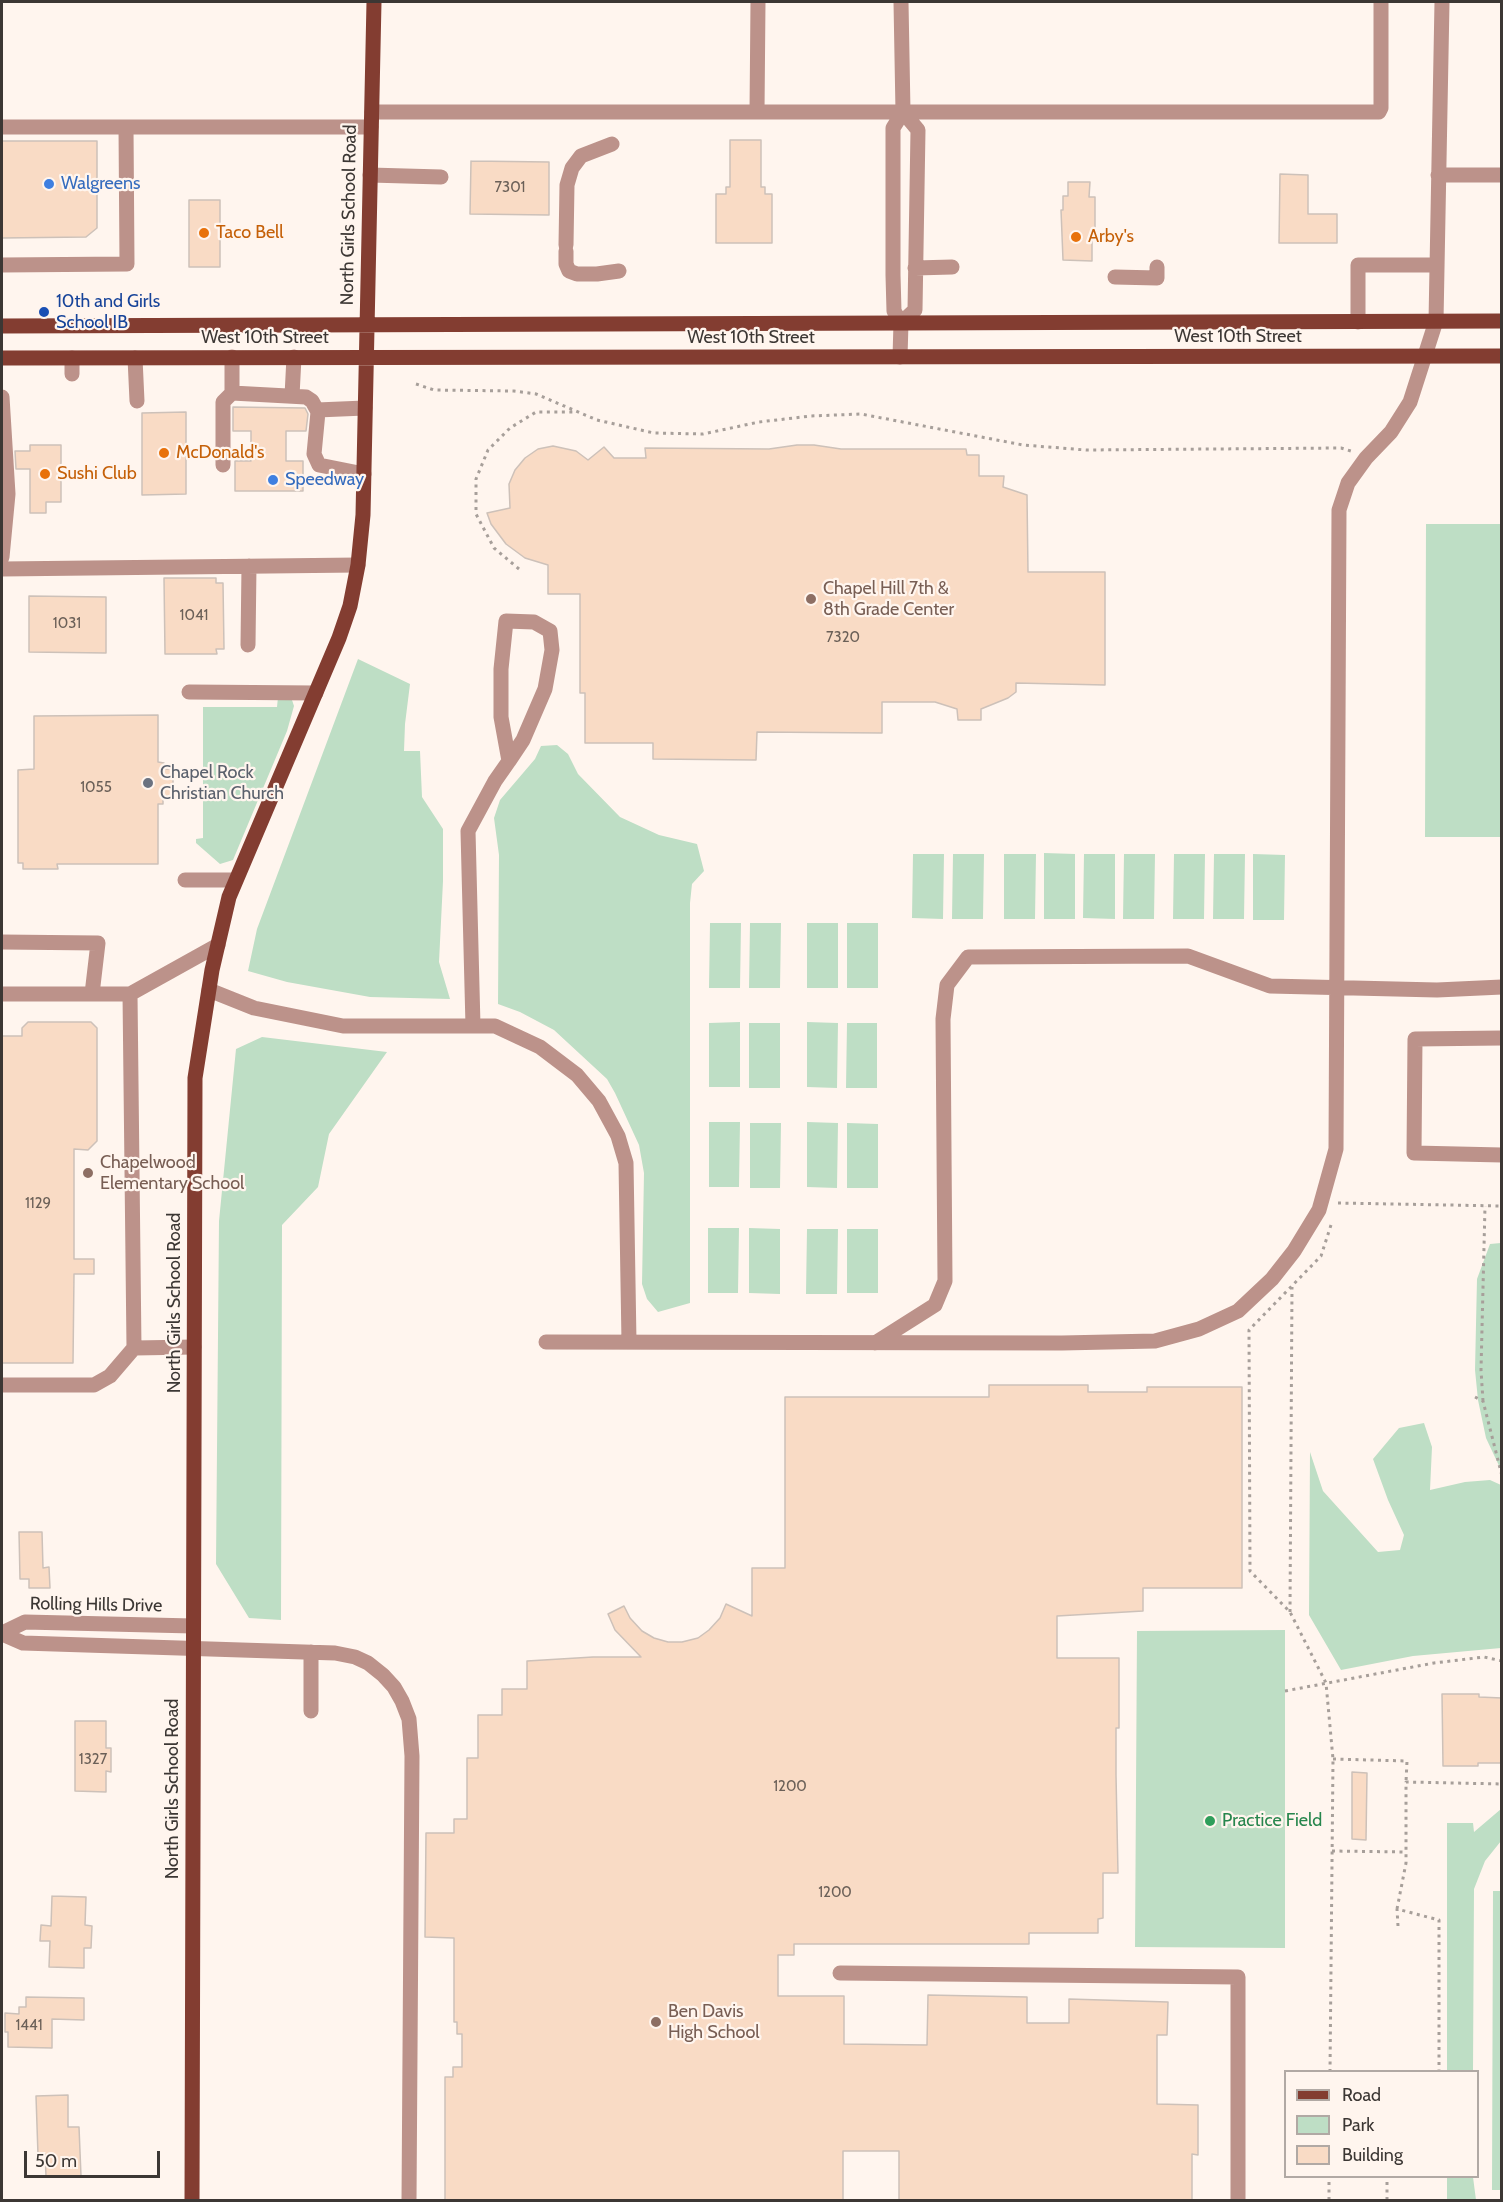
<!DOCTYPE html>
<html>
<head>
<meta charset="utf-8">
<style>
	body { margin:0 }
	#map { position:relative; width:1503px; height:2202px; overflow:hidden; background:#fff5ee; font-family:Cabin,sans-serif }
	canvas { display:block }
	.frame { position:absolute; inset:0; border:3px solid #3c3734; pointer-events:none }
	.legend { position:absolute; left:1284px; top:2070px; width:195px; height:108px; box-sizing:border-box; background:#fff5ee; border:2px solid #b1a9a4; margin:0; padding:8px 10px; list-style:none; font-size:18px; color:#3c3734 }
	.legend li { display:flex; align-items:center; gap:12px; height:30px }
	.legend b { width:30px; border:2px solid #b1a9a4 }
	.scale { position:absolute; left:24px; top:2151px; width:136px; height:27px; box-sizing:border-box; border:3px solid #3c3734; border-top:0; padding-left:8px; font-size:18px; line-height:21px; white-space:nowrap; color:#3c3734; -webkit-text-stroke:4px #fff5ee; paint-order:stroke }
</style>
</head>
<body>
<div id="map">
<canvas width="1503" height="2202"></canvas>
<div class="frame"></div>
<ul class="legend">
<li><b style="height:8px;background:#833d31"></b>Road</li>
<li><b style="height:16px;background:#bedec5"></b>Park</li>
<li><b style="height:16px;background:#f9dbc5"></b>Building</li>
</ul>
<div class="scale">50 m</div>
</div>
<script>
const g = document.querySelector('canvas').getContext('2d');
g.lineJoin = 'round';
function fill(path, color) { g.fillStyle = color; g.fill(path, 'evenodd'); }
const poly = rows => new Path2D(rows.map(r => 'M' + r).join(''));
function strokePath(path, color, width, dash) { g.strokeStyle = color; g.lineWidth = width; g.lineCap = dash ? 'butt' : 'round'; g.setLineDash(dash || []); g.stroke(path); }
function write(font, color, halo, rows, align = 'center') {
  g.font = font + ' Cabin,sans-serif'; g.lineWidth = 4.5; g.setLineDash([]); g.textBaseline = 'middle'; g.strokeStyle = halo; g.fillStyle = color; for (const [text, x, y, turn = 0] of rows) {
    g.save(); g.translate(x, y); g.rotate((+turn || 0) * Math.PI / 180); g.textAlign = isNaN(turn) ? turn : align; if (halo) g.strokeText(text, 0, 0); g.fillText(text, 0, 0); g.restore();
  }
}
const green = poly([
	[1426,524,1501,524,1501,837,1425,837],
	[358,659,410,684,405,724,404,751,420,751,422,797,443,829,443,881,439,962,450,999,370,997,287,982,248,971,257,929],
	[286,696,292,700,294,706,287,731,233,860,220,864,196,843,196,839,203,838,203,707,277,707,278,697],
	[557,745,568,754,578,774,620,817,659,835,697,844,704,871,692,884,690,903,690,1303,658,1312,647,1299,642,1284,644,1173,639,1145,615,1093,607,1079,554,1030,520,1012,498,1004,499,855,494,818,500,800,535,759,541,746],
	[1044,853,1075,854,1075,919,1044,919],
	[913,854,944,854,943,919,912,918],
	[953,854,984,854,983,919,952,919],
	[1004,854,1036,854,1035,919,1004,919],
	[1084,854,1115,854,1115,919,1083,918],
	[1124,854,1155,854,1154,919,1123,919],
	[1174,854,1205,854,1204,919,1173,919],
	[1214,854,1245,854,1244,919,1213,919],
	[1253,854,1285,855,1284,920,1253,920],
	[710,923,741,923,740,988,709,988],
	[750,923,781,923,780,988,749,988],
	[807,923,838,923,838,988,807,988],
	[847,923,878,923,878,988,847,988],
	[740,1022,740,1087,709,1087,709,1023],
	[807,1022,838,1023,837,1088,807,1087],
	[749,1023,780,1023,780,1088,749,1088],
	[847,1023,877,1023,877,1088,846,1088],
	[262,1037,387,1052,329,1134,318,1187,282,1225,281,1620,249,1618,216,1564,219,1221,236,1049],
	[709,1122,740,1122,739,1187,709,1187],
	[807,1122,838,1123,837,1188,807,1187],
	[750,1123,781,1123,780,1188,750,1188],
	[847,1123,878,1124,878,1188,847,1188],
	[708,1228,739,1228,738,1293,708,1293],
	[749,1228,780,1229,780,1294,749,1293],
	[807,1229,838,1229,837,1294,806,1294],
	[847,1229,878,1229,878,1293,847,1293],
	[1501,1243,1502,1243,1501,1470,1486,1438,1478,1400,1475,1370,1477,1279,1490,1244],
	[1424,1423,1432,1447,1430,1490,1465,1482,1490,1480,1501,1485,1501,1648,1413,1656,1341,1670,1309,1615,1310,1452,1323,1491,1378,1552,1400,1550,1404,1535,1388,1500,1373,1459,1399,1428],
	[1285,1630,1285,1948,1135,1947,1137,1631],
	[1501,1809,1501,1841,1485,1861,1474,1889,1473,2071,1447,2071,1447,1823,1473,1823,1474,1832],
	[1493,1891,1502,1891,1501,2190,1492,2190],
	[1447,2177,1473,2177,1476,2200,1447,2200]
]);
const building = poly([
	[730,140,761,140,761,187,765,187,765,194,772,194,772,243,716,243,716,194,726,194,726,187,730,187,730,140],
	[2,141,97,141,97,228,86,237,2,238,2,141],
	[471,161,549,162,549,215,470,214,471,161],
	[1280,174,1308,175,1308,214,1337,214,1337,243,1279,243,1280,174],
	[1068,182,1090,182,1089,197,1095,197,1095,238,1092,238,1092,261,1063,260,1061,210,1063,210,1063,196,1068,196,1068,182],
	[189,200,220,200,220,267,189,267,189,200],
	[233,407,305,408,308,414,306,431,286,431,286,461,303,461,303,491,235,491,235,461,251,461,251,431,233,431,233,407],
	[186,412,186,494,142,495,142,413,186,412],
	[30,445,61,445,61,502,46,502,46,513,30,513,30,469,16,469,15,451,30,451,30,445],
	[797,445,814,445,841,449,966,449,967,455,979,455,979,476,1004,476,1003,487,1027,495,1028,572,1105,572,1105,685,1016,683,1016,692,1008,698,981,709,981,720,958,720,957,709,935,702,882,702,882,733,757,732,756,760,653,759,653,743,585,743,585,693,580,693,580,594,548,594,548,565,525,558,506,544,491,524,487,513,510,508,509,484,515,470,525,458,538,449,553,446,576,451,588,460,604,447,614,458,646,458,645,448,769,449,797,445],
	[164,578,216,578,216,583,223,583,224,649,216,649,217,654,165,654,164,578],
	[29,596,106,597,106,653,29,652,29,596],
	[158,715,158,762,164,763,164,769,173,769,173,796,163,796,163,804,158,804,158,864,57,864,58,869,23,869,23,863,18,863,18,770,34,769,34,716,158,715],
	[28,1022,91,1022,97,1028,97,1141,88,1150,74,1149,74,1259,94,1259,94,1274,74,1274,73,1363,2,1363,2,1036,22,1036,22,1028,28,1022],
	[989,1385,1088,1385,1088,1392,1147,1392,1147,1387,1242,1387,1242,1588,1143,1588,1143,1611,1057,1616,1057,1658,1119,1658,1119,1728,1116,1728,1116,1775,1118,1873,1103,1873,1103,1918,1098,1919,1098,1933,1029,1933,1029,1944,794,1944,794,1955,778,1955,778,1996,844,1996,844,2044,927,2045,928,1995,1027,1997,1027,2023,1069,2023,1069,1999,1168,2002,1167,2035,1157,2035,1157,2104,1198,2105,1198,2155,1192,2154,1192,2200,899,2200,899,2151,843,2151,843,2200,445,2200,445,2077,453,2077,453,2067,462,2067,462,2034,457,2034,457,2022,454,2022,454,1938,425,1937,426,1833,454,1833,454,1819,467,1819,467,1758,478,1758,478,1715,502,1715,502,1689,527,1689,527,1661,593,1657,641,1657,615,1630,608,1614,624,1606,630,1618,642,1631,654,1638,668,1642,682,1642,698,1638,709,1630,720,1618,726,1604,752,1616,752,1568,785,1568,785,1397,989,1397,989,1385],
	[19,1532,42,1532,43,1568,49,1567,50,1588,29,1588,29,1579,20,1579,19,1532],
	[1442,1694,1479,1694,1479,1697,1502,1698,1502,1763,1478,1763,1478,1766,1443,1766,1442,1694],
	[75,1721,106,1721,106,1748,111,1748,111,1772,106,1771,106,1792,75,1791,75,1721],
	[1352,1772,1367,1773,1366,1840,1352,1839,1352,1772],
	[52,1896,86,1897,85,1925,92,1926,91,1948,84,1948,84,1968,49,1967,50,1941,40,1941,41,1925,51,1926,52,1896],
	[26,1997,84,1998,84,2020,52,2019,52,2048,8,2047,8,2032,5,2032,5,2013,19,2014,19,2007,26,2007,26,1997],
	[68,2095,68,2127,79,2127,81,2176,46,2176,45,2154,38,2155,36,2096,68,2095]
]);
const path = poly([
	[416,384,434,390,514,391,536,394,597,420,654,433,703,434,759,422,811,416,861,414,1023,445,1086,450,1341,448,1351,451],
	[519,569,494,548,476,514,476,479,488,450,510,428,536,412,576,412],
	[1338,1203,1502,1206],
	[1475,1397,1483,1401,1502,1476],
	[1483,1401,1481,1370,1485,1206],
	[1290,1612,1292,1287],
	[1285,1691,1434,1663,1484,1657,1502,1661],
	[1333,1759,1407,1761,1406,1782],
	[1332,1851,1405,1852],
	[1397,1909,1406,1863,1406,1782,1502,1784],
	[1398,1926,1397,1909,1439,1920,1439,2072],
	[1330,2072,1333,1759,1326,1683,1290,1612,1250,1571,1249,1330,1321,1256,1331,1225],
	[1329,2200,1329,2176],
	[1387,2200,1387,2176]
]);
const minor = poly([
	[372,112,1379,112,1381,108,1381,2],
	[757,112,758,2],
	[2,127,126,127],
	[370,175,441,177],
	[1438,175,1502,175],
	[566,245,567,185,572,168,581,156,612,144],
	[566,251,566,264,569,271,577,274,597,274,619,271],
	[2,265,127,264,126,127,371,127],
	[915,268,952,267],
	[1115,277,1157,278,1157,267],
	[1358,322,1358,265,1437,265],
	[901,323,915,310,918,130,903,112],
	[900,357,901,323,894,311,893,275,893,128,903,112,901,2],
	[135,358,137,401],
	[72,374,72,358],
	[232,393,306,397,312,401,318,412,314,454,319,465,364,474],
	[292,396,294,357],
	[2,397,8,494,2,557],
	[317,410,365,408],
	[223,465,223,402,232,393,232,357],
	[2,569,358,565],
	[248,645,249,566],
	[189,692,316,693],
	[185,880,235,880],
	[2,942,98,943,92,994],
	[209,990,254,1008,343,1026,495,1026,540,1047,577,1075,599,1101,618,1136,626,1163,629,1342],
	[2,994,130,994],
	[473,1026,468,831,495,781,509,761,523,740,545,689,552,650,550,631,534,622,506,621,501,669,501,717,509,761],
	[1502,1038,1415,1039,1414,1153,1502,1155],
	[546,1342,1062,1343,1155,1341,1199,1329,1238,1311,1272,1279,1294,1251,1319,1210,1336,1149,1339,510,1348,483,1366,458,1391,432,1410,402,1436,321,1442,2],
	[875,1343,935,1305,945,1281,943,1019,947,985,968,957,1188,956,1270,986,1437,990,1502,987],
	[134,1348,194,1347],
	[2,1385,94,1385,110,1376,134,1348,130,994,218,945],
	[2,1633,25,1622,193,1626],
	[2,1634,23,1643,335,1653,355,1657,368,1663,383,1675,394,1687,402,1701,409,1719,412,1756,409,2200],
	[311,1711,311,1652],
	[840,1973,1238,1977,1238,2200]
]);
const major = poly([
	[2,326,1502,321],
	[2,358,1502,356],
	[192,2200,195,1078,212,970,229,897,339,638,350,606,358,565,363,515,374,2]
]);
const markers = [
	[49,184,6,"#3f7fe0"],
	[204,233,6,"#e8710a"],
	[1076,237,6,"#e8710a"],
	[44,312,6,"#1a4fb4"],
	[164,453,6,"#e8710a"],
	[45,474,6,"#e8710a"],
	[273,480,6,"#3f7fe0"],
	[811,599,6,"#8d6e63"],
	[148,783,6,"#6b7280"],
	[88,1173,6,"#8d6e63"],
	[1210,1821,6,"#2e9e5b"],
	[656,2022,6,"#8d6e63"]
];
const numberNames = [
	["7301",510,188],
	["1041",194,616],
	["1031",67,624],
	["7320",843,638],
	["1055",96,788],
	["1129",38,1204],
	["1327",93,1760],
	["1200",790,1787],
	["1200",835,1893],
	["1441",29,2026]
];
const shopNames = [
	["Walgreens",61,184],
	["Speedway",285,480]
];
const streetNames = [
	["North Girls School Road",349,215,-89],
	["West 10th Street",1238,337],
	["West 10th Street",265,338],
	["West 10th Street",751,338],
	["North Girls School Road",175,1303,-90],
	["Rolling Hills Drive",96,1605,1],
	["North Girls School Road",173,1789,-90]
];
const foodNames = [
	["Taco Bell",216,233],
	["Arby's",1088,237],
	["McDonald's",176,453],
	["Sushi Club",57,474]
];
const transitNames = [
	["10th and Girls",56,302],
	["School IB",56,323]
];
const educationNames = [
	["Chapel Hill 7th &",823,589],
	["8th Grade Center",823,610],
	["Chapelwood",100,1163],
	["Elementary School",100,1184],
	["Ben Davis",668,2012],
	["High School",668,2033]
];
const worshipNames = [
	["Chapel Rock",160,773],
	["Christian Church",160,794]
];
const leisureNames = [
	["Practice Field",1222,1821]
];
fill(green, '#bedec5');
fill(building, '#f9dbc5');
strokePath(building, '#cdc1b9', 1.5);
strokePath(path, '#a79f9a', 3, [3, 4.5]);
strokePath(minor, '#bc928a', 15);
strokePath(major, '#833d31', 15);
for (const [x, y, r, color] of markers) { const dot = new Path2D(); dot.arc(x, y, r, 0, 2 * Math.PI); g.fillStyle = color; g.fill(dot); strokePath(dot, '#fff5ee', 2); }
write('15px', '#6b6058', null, numberNames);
write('18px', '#366cbe', '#fff5ee', shopNames, 'left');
write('18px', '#3c3734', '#fff5ee', streetNames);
write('18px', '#c56008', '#fff5ee', foodNames, 'left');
write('18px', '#164399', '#fff5ee', transitNames, 'left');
write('18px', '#785e54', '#fff5ee', educationNames, 'left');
write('18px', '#5b616d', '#fff5ee', worshipNames, 'left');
write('18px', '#27864d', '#fff5ee', leisureNames, 'left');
</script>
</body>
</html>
